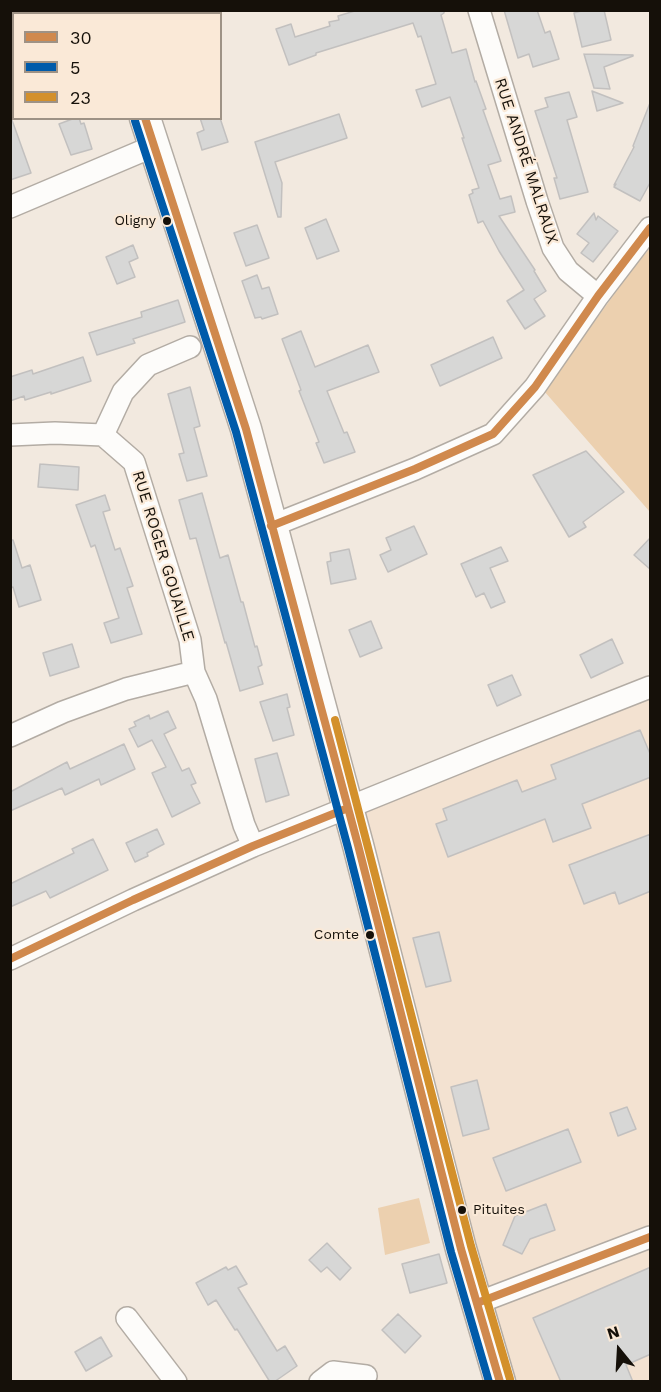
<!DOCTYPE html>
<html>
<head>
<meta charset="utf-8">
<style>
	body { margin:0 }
	#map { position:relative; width:661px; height:1392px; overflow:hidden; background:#f2e9df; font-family:"Work Sans",sans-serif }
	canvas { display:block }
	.frame { position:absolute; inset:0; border:12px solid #151009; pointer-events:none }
	.legend { position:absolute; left:12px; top:12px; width:210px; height:108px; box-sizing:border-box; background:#fae9d7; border:2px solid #9e9285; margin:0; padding:8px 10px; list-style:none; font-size:18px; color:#151009 }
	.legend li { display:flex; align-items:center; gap:12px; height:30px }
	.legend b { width:30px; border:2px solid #9e9285 }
	.north { position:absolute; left:589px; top:1320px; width:60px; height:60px; -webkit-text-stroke:4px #fae9d7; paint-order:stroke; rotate:342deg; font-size:16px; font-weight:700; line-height:24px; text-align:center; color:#151009 }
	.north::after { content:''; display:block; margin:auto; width:21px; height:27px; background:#151009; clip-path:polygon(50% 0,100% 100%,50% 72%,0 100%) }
</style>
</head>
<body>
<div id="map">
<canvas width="661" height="1392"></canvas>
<div class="frame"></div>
<ul class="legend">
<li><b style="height:8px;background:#d0894d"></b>30</li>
<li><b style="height:8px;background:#005baa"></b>5</li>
<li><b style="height:8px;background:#d3902b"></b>23</li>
</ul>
<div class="north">N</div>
</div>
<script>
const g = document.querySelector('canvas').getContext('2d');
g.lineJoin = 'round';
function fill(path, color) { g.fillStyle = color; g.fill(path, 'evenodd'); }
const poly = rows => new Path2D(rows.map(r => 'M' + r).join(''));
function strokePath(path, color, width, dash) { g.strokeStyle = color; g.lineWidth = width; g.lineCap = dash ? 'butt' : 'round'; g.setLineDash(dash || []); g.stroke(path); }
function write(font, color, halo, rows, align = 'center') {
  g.font = font + ' "Work Sans",sans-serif'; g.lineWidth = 4.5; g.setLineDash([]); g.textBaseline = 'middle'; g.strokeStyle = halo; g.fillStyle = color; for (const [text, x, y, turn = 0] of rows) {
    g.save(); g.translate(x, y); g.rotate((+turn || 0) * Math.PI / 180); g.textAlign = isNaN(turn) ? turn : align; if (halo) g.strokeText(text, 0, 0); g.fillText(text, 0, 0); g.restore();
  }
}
const built = poly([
	[650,698,650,1381,498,1381,350,815,547,740]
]);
const green = poly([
	[650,248,650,512,544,391,634,267],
	[419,1198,430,1243,385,1255,378,1208]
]);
const building = poly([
	[358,10,444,10,444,13,441,15,452,53,466,49,475,82,476,81,486,109,483,110,501,161,488,165,500,199,511,196,515,212,499,216,535,270,534,271,546,291,534,299,545,316,525,329,507,301,524,290,499,251,483,221,478,223,469,195,473,193,472,190,479,188,462,138,464,138,450,97,422,107,416,90,436,84,421,36,418,37,413,23,316,53,316,55,289,65,276,29,291,24,295,37,330,26,329,22,339,20,338,16,358,10],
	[504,10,537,10,545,33,550,31,559,59,533,67,529,54,518,58,504,10],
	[585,10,604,10,611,40,582,47,574,13,585,10],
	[584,54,633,55,633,56,604,67,610,89,594,88,584,54],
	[592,91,623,103,597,111,592,91],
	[569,92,577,117,567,120,588,192,560,199,554,178,557,178,535,111,548,107,545,98,569,92],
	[650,103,651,181,640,201,614,187,616,184,614,185,634,147,633,146,650,103],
	[339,114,347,138,275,162,282,183,281,217,278,217,255,142,339,114],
	[75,118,79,118,81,124,84,123,92,149,71,155,59,124,75,118],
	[200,118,220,118,228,142,202,150,197,133,204,130,200,118],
	[10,120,12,120,31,173,10,180,10,120],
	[594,213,596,220,598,216,618,231,593,262,581,253,589,243,577,234,594,213],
	[326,219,339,251,317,259,305,228,326,219],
	[257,225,269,258,246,266,234,233,257,225],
	[133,245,138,258,129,262,135,277,117,284,106,257,133,245],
	[257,275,262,289,269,287,278,314,262,319,261,317,255,318,242,281,257,275],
	[178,300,185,322,133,339,135,343,97,355,89,333,142,317,141,312,178,300],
	[301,331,315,367,368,345,379,372,327,391,344,433,347,432,355,452,324,463,316,443,319,442,299,391,301,390,282,339,301,331],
	[493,337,502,358,440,386,431,365,493,337],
	[83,357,91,381,51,394,51,392,25,400,24,396,10,401,10,377,32,370,33,374,83,357],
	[190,387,200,426,194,428,207,476,187,481,179,454,184,453,168,394,190,387],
	[586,451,624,492,583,522,586,527,569,537,533,475,586,451],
	[40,464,79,467,78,490,38,487,40,464],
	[202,493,220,558,228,555,241,602,243,602,255,647,257,646,262,665,258,667,263,684,240,691,226,642,225,643,196,538,190,539,179,500,202,493],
	[105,495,110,510,103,512,115,550,120,548,133,586,127,588,142,634,111,643,104,623,119,618,95,545,91,547,76,505,105,495],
	[414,526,427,554,388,572,380,555,391,550,386,538,414,526],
	[651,537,651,570,634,555,651,537],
	[10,540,13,540,22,568,30,565,41,600,19,607,13,587,10,588,10,540],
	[501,547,508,561,490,568,505,602,491,608,484,593,476,597,461,564,501,547],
	[349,549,356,579,331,584,327,562,331,561,330,553,349,549],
	[371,621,382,648,360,657,349,630,371,621],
	[612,639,623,663,591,678,580,655,612,639],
	[72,644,79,667,50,676,43,653,72,644],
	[512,675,521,695,497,706,488,685,512,675],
	[287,694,290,707,287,708,294,735,273,741,260,702,287,694],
	[168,711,176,728,164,734,182,771,189,768,196,783,191,785,200,803,172,817,152,773,166,767,152,740,138,747,129,729,136,726,134,722,149,715,150,719,168,711],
	[640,730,651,756,651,777,582,804,591,828,553,842,545,819,448,857,436,824,447,820,443,809,517,780,522,792,556,779,551,765,640,730],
	[124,744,135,769,101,785,99,779,65,795,62,788,10,811,10,792,67,762,70,769,124,744],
	[277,753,289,795,266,802,255,759,277,753],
	[157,829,164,844,147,853,148,856,135,862,126,843,157,829],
	[651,834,651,891,619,904,615,892,584,904,569,865,651,834],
	[93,839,108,870,50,898,46,891,10,907,10,884,74,853,72,849,93,839],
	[439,932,451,981,426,987,413,938,439,932],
	[477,1080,489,1129,463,1136,451,1087,477,1080],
	[627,1107,636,1129,618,1136,610,1113,627,1107],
	[568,1129,581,1162,506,1191,493,1158,568,1129],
	[546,1204,555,1230,530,1239,522,1254,503,1245,515,1216,546,1204],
	[327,1243,351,1268,340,1280,327,1267,321,1272,309,1260,327,1243],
	[439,1254,447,1283,410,1293,402,1264,439,1254],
	[236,1266,247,1284,238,1288,277,1351,285,1346,297,1366,274,1382,270,1382,237,1329,235,1330,216,1300,208,1305,196,1283,226,1267,228,1270,236,1266],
	[651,1267,651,1354,626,1365,633,1382,561,1382,533,1318,651,1267],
	[398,1314,421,1336,405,1353,382,1330,398,1314],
	[101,1337,112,1356,86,1371,75,1352,101,1337]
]);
const street = poly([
	[479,10,537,201,553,248,568,271,598,296],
	[10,207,154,146],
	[190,347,148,365,123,392,103,435,134,462,190,640,194,672,206,699,244,825,253,846],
	[10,435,55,433,103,435],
	[271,526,415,469,493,434,535,387,598,296,650,228],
	[10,736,63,712,126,689,194,672],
	[10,959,133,900,253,846,490,750,650,687],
	[477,1303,650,1237],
	[127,1318,176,1382],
	[320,1382,333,1372,366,1376]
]);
const secondary = poly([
	[109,10,110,14],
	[145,118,246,429,358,845,461,1249,500,1382]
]);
const bus1 = poly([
	[145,118,246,429,358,845,461,1249,500,1382],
	[271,526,415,469,493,434,535,387,598,296,650,228],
	[10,959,133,900,253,846,348,808],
	[477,1303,650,1237]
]);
const bus2 = poly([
	[135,121,236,432,348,848,451,1252,489,1382]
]);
const bus3 = poly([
	[335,720,471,1246,510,1379]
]);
const markers = [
	[167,221,5,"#151009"],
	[370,935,5,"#151009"],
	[462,1210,5,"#151009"]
];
const busNames = [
	["Oligny",156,221],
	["Comte",359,935],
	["Pituites",473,1210,"left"]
];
const streetNames = [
	["RUE ANDRÉ MALRAUX",526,161,72],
	["RUE ROGER GOUAILLE",163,556,73]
];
fill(built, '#f3e2d1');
fill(green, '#ecd0af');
fill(building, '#d7d7d6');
strokePath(building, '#c2c0bf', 1.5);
strokePath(street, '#b3aca4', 24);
strokePath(secondary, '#b3aca4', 33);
strokePath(street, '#fdfcfa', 21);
strokePath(secondary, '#fdfcfa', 30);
strokePath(bus1, '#d0894d', 8);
strokePath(bus2, '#005baa', 8);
strokePath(bus3, '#d3902b', 8);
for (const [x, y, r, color] of markers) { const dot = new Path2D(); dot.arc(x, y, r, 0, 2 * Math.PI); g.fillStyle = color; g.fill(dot); strokePath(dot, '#fae9d7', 2); }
write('14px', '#151009', '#fae9d7', busNames, 'right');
write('16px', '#151009', '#fae9d7', streetNames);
</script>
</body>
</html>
